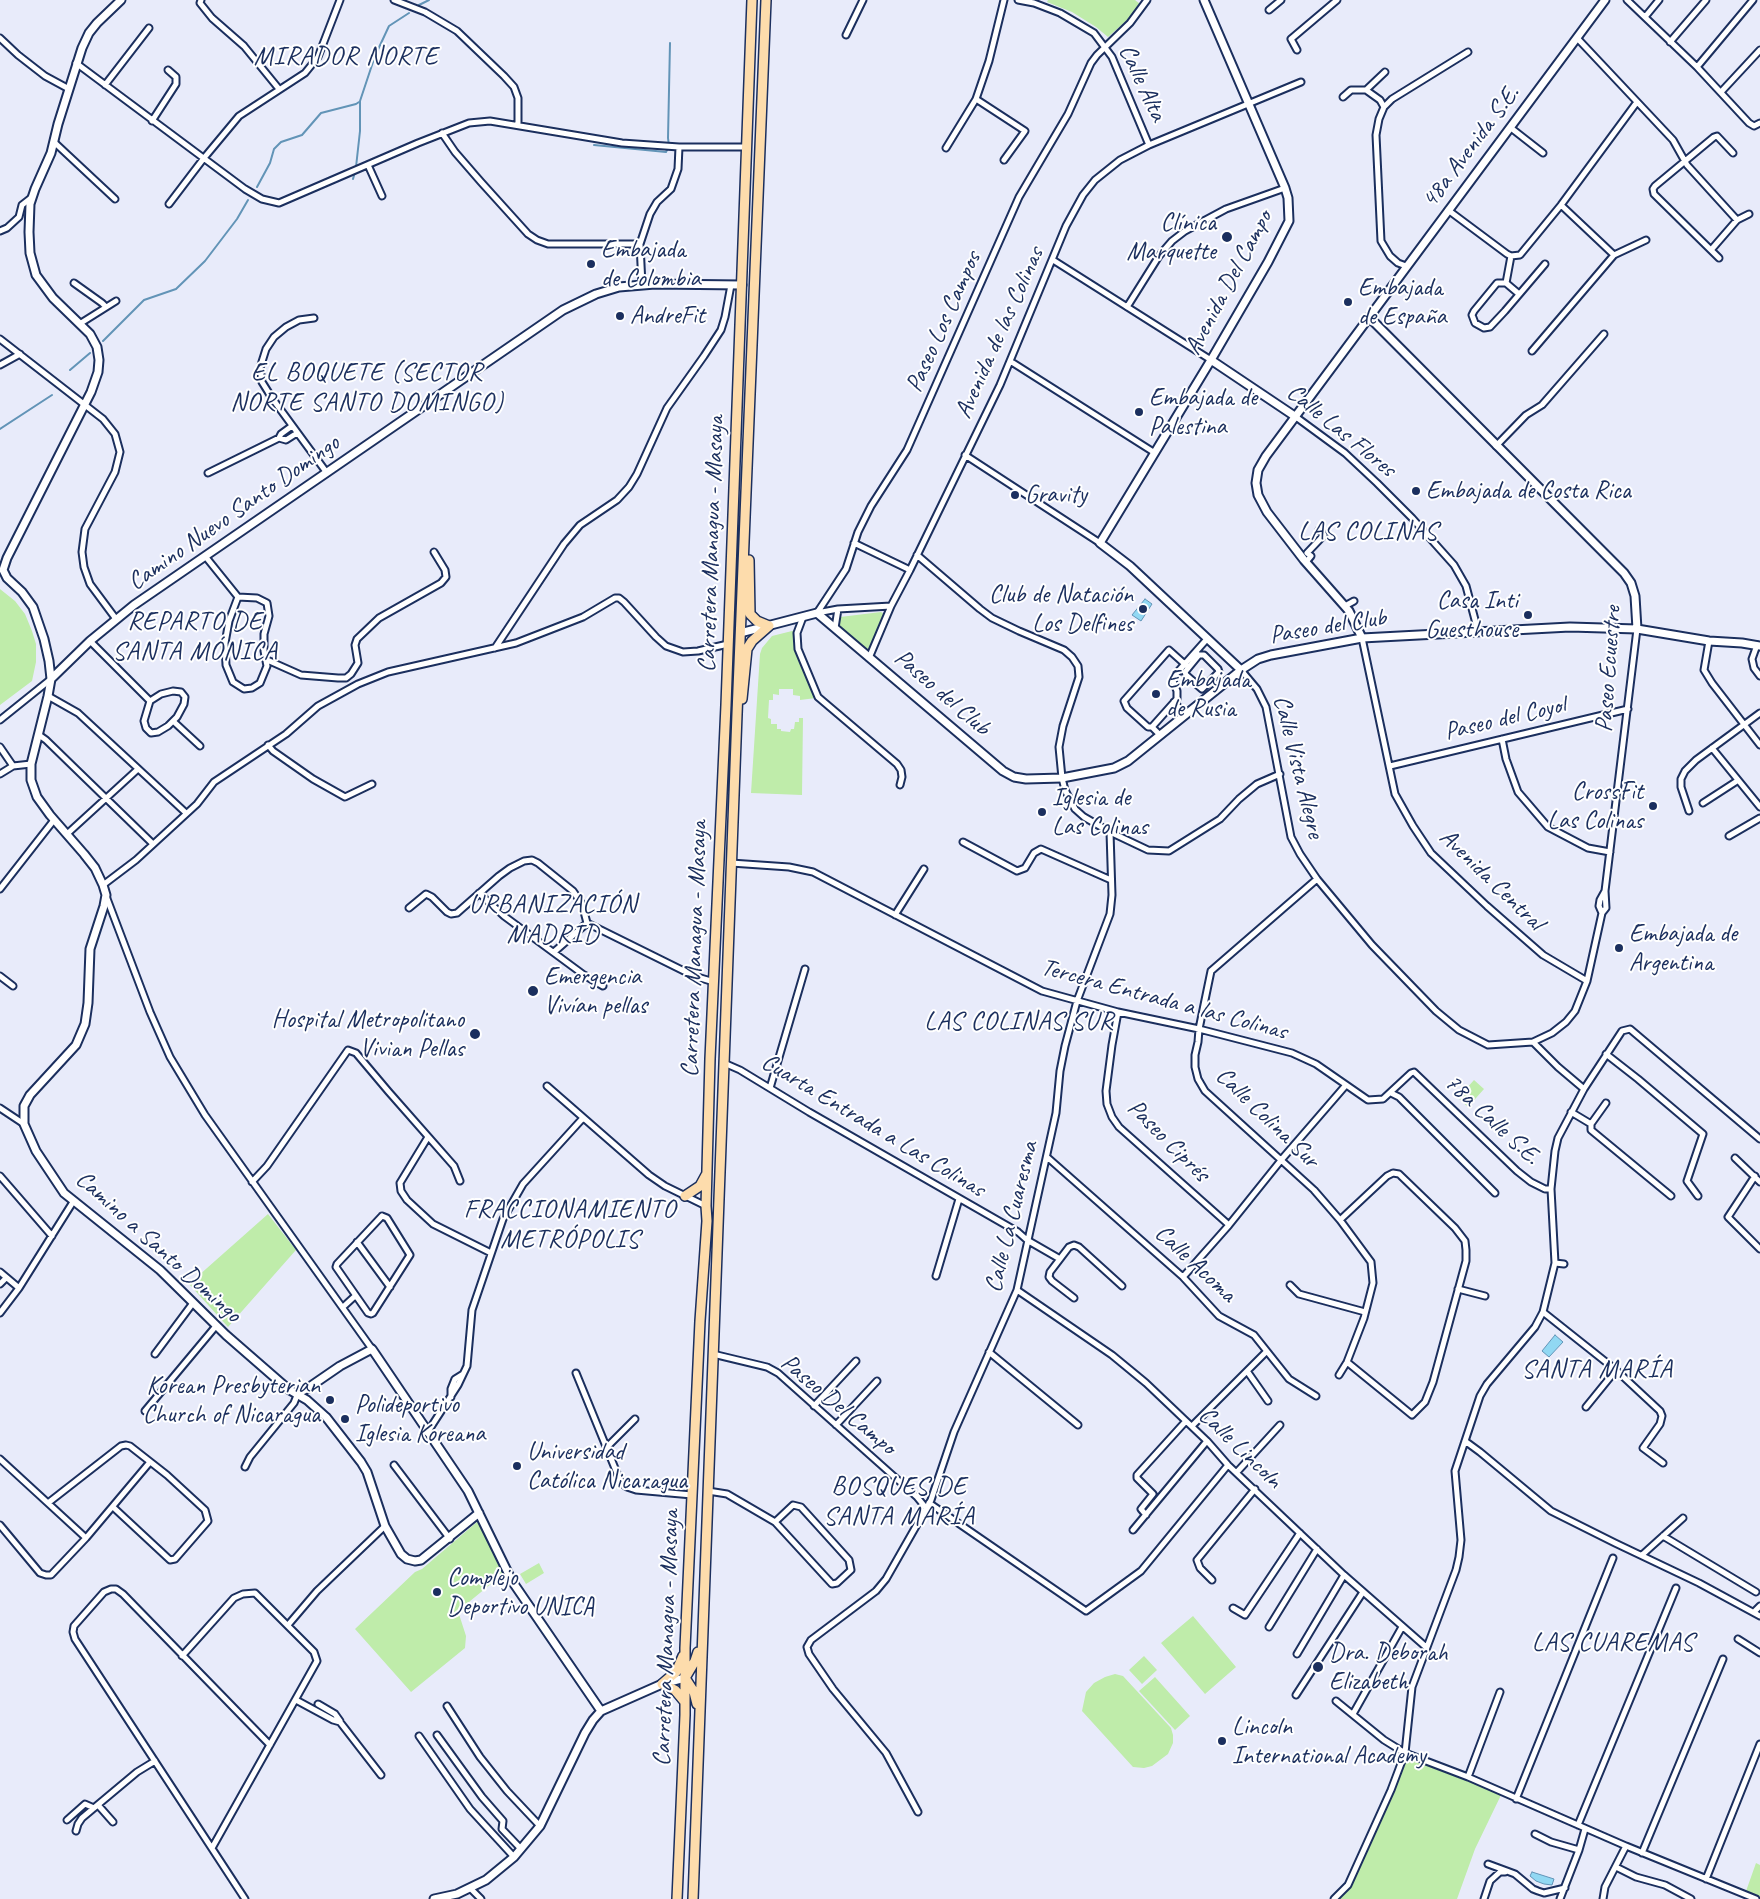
<!DOCTYPE html>
<html>
<head>
<meta charset="utf-8">
<style>
	body { margin:0 }
	canvas { display:block; background:#e8ebfa }
</style>
</head>
<body>
<canvas width="1760" height="1899"></canvas>
<script>
const g = document.querySelector('canvas').getContext('2d');
g.lineJoin = 'round';
function fill(path, color) { g.fillStyle = color; g.fill(path, 'evenodd'); }
const poly = rows => new Path2D(rows.map(r => 'M' + r).join(''));
function strokePath(path, color, width, dash) { g.strokeStyle = color; g.lineWidth = width; g.lineCap = dash ? 'butt' : 'round'; g.setLineDash(dash || []); g.stroke(path); }
function write(font, color, halo, rows, align = 'center') {
  g.font = font + ' Caveat,sans-serif'; g.lineWidth = 4; g.setLineDash([]); g.textBaseline = 'middle'; g.strokeStyle = halo; g.fillStyle = color; for (const [text, x, y, turn = 0] of rows) {
    g.save(); g.translate(x, y); g.rotate((+turn || 0) * Math.PI / 180); g.textAlign = isNaN(turn) ? turn : align; if (halo) g.strokeText(text, 0, 0); g.fillText(text, 0, 0); g.restore();
  }
}
const green = poly([
	[1048,0,1135,0,1140,4,1126,21,1108,37,1096,27,1072,12,1047,2],
	[0,589,15,601,25,614,32,631,36,644,36,662,32,681,0,705],
	[881,612,884,614,868,652,863,653,839,630,840,617],
	[796,630,797,646,816,698,800,700,800,696,793,695,793,689,779,689,779,695,773,694,773,700,769,700,768,718,771,719,771,724,777,724,777,729,781,729,781,731,790,732,791,729,794,729,795,722,799,722,799,718,803,718,802,795,751,793,760,654,762,648,772,636],
	[1474,1080,1484,1089,1468,1107,1458,1098],
	[268,1214,296,1250,228,1327,189,1284],
	[477,1522,480,1522,503,1574,458,1611,466,1636,465,1648,411,1692,355,1629,415,1572,422,1569],
	[539,1563,544,1573,526,1584,520,1574],
	[1193,1616,1236,1667,1205,1694,1161,1643],
	[1144,1656,1157,1670,1142,1684,1129,1670],
	[1115,1674,1123,1676,1171,1728,1173,1735,1173,1743,1168,1754,1152,1766,1144,1768,1133,1767,1082,1711,1086,1692,1094,1683,1105,1677],
	[1155,1677,1190,1716,1175,1730,1139,1691],
	[1405,1753,1502,1793,1475,1849,1457,1899,1334,1899,1348,1885],
	[1756,1863,1760,1865,1760,1899,1756,1899,1745,1894]
]);
const water = poly([
	[1145,599,1152,604,1141,621,1132,615,1145,599],
	[1555,1335,1563,1342,1549,1357,1542,1351,1555,1335],
	[1532,1872,1554,1879,1552,1885,1544,1884,1536,1881,1530,1876,1532,1872]
]);
const stream = poly([
	[419,5,429,0],
	[594,145,666,152,669,146,668,138,670,43],
	[356,167,360,131,360,101,375,56,389,26,409,13],
	[353,179,355,172],
	[257,187,270,163,274,149,281,142,302,135,321,113,356,104,359,102],
	[103,341,144,300,176,289,205,261,237,219,248,200],
	[70,370,90,353],
	[0,429,52,395]
]);
const street = poly([
	[201,0,200,3,212,18,244,46,279,89],
	[394,0,425,12,457,31,504,76,514,87,518,98,518,125],
	[1018,0,1034,3,1060,13,1094,33,1112,57,1149,145],
	[1627,0,1697,67,1749,123,1754,126,1760,123],
	[1269,10,1281,0],
	[1645,17,1659,0],
	[846,35,863,0],
	[0,38,18,55,45,76,69,89],
	[1578,39,1673,140,1687,165,1737,220],
	[1670,42,1706,0],
	[1297,50,1291,39,1337,0],
	[76,63,245,189,262,199,279,203,418,143,469,123,490,121,622,143,679,147,747,147],
	[1697,67,1753,0],
	[105,85,149,28],
	[1366,90,1380,100,1384,107],
	[1721,92,1760,50],
	[1343,97,1351,90,1366,90,1385,72],
	[976,99,1025,131,1004,160],
	[152,121,176,84,176,77,168,70],
	[1511,128,1543,153],
	[442,133,455,152,481,182,528,234,537,240,548,244,640,244],
	[54,142,115,199],
	[946,148,976,99,989,61,1004,0],
	[368,165,382,196],
	[169,204,204,158,239,116,305,73,318,57,340,0],
	[1561,205,1614,255],
	[1448,210,1507,254,1511,256,1520,255,1561,205,1637,102],
	[0,231,7,228,19,217,22,205,31,198],
	[1711,250,1737,220,1749,214],
	[1719,258,1654,194,1653,189,1655,186,1714,137,1717,136,1733,153],
	[1053,260,1211,360],
	[1406,266,1398,263,1390,256,1381,241,1376,135,1379,119,1384,107,1392,99,1468,52],
	[74,283,102,303,106,307],
	[1506,283,1511,256],
	[642,285,640,244,650,214,657,202,671,189,678,169,679,147],
	[1519,294,1506,283,1497,283,1474,311,1472,315,1475,323,1484,328,1490,327,1505,311,1545,264],
	[1127,307,1159,256,1172,241,1185,231,1226,209,1285,188],
	[314,318,299,320,286,327,274,337,266,349,260,368,262,382,272,398,327,473],
	[81,323,116,301],
	[0,339,103,419,115,434,120,452,115,472,85,529,82,552,84,567,90,584,116,619],
	[1532,351,1614,255,1646,240],
	[1010,361,1155,453],
	[0,365,20,354],
	[1296,417,1345,453,1377,483,1412,518,1454,565,1466,586,1478,631],
	[279,438,286,440,297,433],
	[1496,446,1526,415,1542,405,1604,334],
	[965,455,1100,543],
	[208,473,279,438,281,434,292,426],
	[854,543,910,570],
	[917,555,980,609,992,618,1019,631,1064,650,1072,657,1078,666,1079,677,1063,726,1059,747,1062,778,1065,790,1075,809,1084,817,1110,832,1148,850,1169,851,1220,819,1239,799,1257,784,1280,774],
	[205,556,238,597,257,598,267,603,269,616,264,634,264,651,267,666,260,683,252,688,244,689,233,682,226,665,225,643,229,621,238,597],
	[1306,562,1311,556,1307,553,1324,535,1319,530],
	[1345,606,1354,601],
	[817,613,846,569,858,532,871,506,907,450,1019,197,1068,114,1091,63,1097,55,1130,23,1147,0],
	[817,613,838,609,891,606],
	[803,617,797,633,798,649,818,697,897,764,901,770,902,777,900,785],
	[835,628,838,609],
	[1362,638,1395,794,1413,826,1431,853,1487,906,1543,955,1587,981],
	[90,641,150,701],
	[1709,641,1704,670,1712,683,1760,745],
	[1757,645,1752,659,1754,668,1760,676],
	[495,648,564,544,580,525,617,500,629,487,637,474,667,408,704,356,721,330,725,317,731,285],
	[1199,655,1204,655,1218,669,1219,672,1202,689,1186,675,1185,672,1199,655],
	[869,658,891,606,910,570,1000,385,1066,226,1083,195,1095,180,1120,160,1149,145,1301,82],
	[265,659,301,675,338,678,346,678,351,674,358,663,355,645,357,639,379,618,441,583,446,577,445,570,434,552],
	[1241,670,1257,689,1266,707,1291,837,1300,854,1317,879,1372,945,1436,1011,1459,1030,1488,1045,1533,1042,1552,1033,1566,1022,1575,1011,1587,981,1602,913,1606,908,1605,891,1637,629],
	[173,691,181,692,185,697,184,704,177,717,168,726,158,732,151,733,146,728,144,721,150,701,161,694,173,691],
	[48,696,78,713,186,813],
	[1174,702,1185,715],
	[0,720,51,679],
	[173,721,200,746],
	[1152,727,1177,699,1177,691,1173,681,1175,675,1207,639],
	[39,735,46,740,153,844],
	[1160,735,1152,727,1148,727,1127,708,1124,701,1169,650,1188,667],
	[1502,739,1506,759,1518,792,1548,827,1588,848,1610,852],
	[268,745,273,751,313,779,345,797,372,784],
	[0,747,13,766],
	[1712,748,1760,807],
	[1390,766,1628,709],
	[0,774,13,766,31,764],
	[1703,803,1737,781],
	[1689,811,1681,787,1681,779,1685,771,1696,760,1760,713],
	[67,834,138,769],
	[1729,836,1760,818],
	[963,842,1017,871,1025,868,1034,853,1041,849,1111,880],
	[731,863,789,867,813,872,1042,991,1118,1012,1199,1029,1292,1053,1316,1064,1368,1100,1383,1099,1411,1073,1414,1072,1517,1171,1531,1182,1545,1189,1551,1189],
	[1317,879,1211,971,1199,1029,1198,1042,1195,1055,1195,1067,1198,1079,1205,1091,1314,1190,1340,1220,1371,1262,1373,1283,1364,1318,1347,1362,1339,1375],
	[103,885,136,860,197,804,214,782,286,734,318,706,358,684,388,672,516,643,583,617,615,598,619,598,624,602,656,637,666,646,683,652,698,651,728,644],
	[0,889,54,820],
	[479,893,504,916,584,975,603,986],
	[106,896,150,1012,170,1057,205,1115,372,1349],
	[409,908,426,894,432,897,447,912,451,914,457,913,499,876,510,868,524,861,532,860,538,863,573,891,582,904,587,923,694,976,714,982],
	[1602,913,1599,906,1600,900,1605,891],
	[895,915,924,869],
	[554,952,587,923],
	[0,976,13,986],
	[1118,1012,1112,1045,1106,1091,1107,1104,1112,1117,1119,1127,1229,1225],
	[1533,1042,1558,1067,1584,1089],
	[1606,1054,1638,1079,1703,1134,1687,1181,1698,1196],
	[724,1063,740,1070,809,1112,1018,1232,1027,1240,1060,1259],
	[547,1086,649,1175,665,1186,706,1206],
	[770,1088,805,969],
	[1391,1093,1399,1097,1495,1193],
	[1606,1103,1591,1124,1591,1130,1671,1196],
	[0,1108,24,1124],
	[1571,1112,1591,1124],
	[428,1137,400,1183,401,1191,407,1200,433,1224,491,1253],
	[1047,1157,1183,1277,1219,1316,1254,1335,1289,1379,1316,1396],
	[1735,1158,1760,1182],
	[0,1176,52,1236],
	[1755,1176,1728,1217,1760,1249],
	[252,1182,267,1166,348,1050,356,1053,388,1091,454,1166,460,1181],
	[382,1216,387,1218,410,1255,373,1313,371,1314,368,1313,336,1267,337,1264,382,1216],
	[1340,1220,1387,1176,1393,1173,1399,1174,1455,1228,1465,1241,1466,1250,1466,1261,1433,1382,1425,1402,1412,1415,1347,1362],
	[357,1242,390,1287],
	[1555,1263,1564,1264],
	[0,1272,19,1288],
	[936,1276,959,1199],
	[1183,1277,1229,1225,1282,1159,1346,1085],
	[0,1284,6,1278],
	[1290,1285,1299,1294,1365,1312],
	[1458,1289,1485,1296],
	[1017,1290,1112,1355,1146,1383,1207,1441,1228,1465,1344,1575,1426,1647],
	[1074,1298,1052,1281,1049,1277,1050,1272,1069,1247,1074,1245,1079,1247,1122,1286],
	[343,1307,355,1296],
	[1543,1312,1616,1370,1660,1411,1662,1416,1660,1424,1643,1448,1663,1463],
	[0,1313,19,1288,73,1202],
	[989,1352,1078,1425],
	[155,1354,193,1303],
	[713,1354,767,1367,778,1373,917,1497,926,1508],
	[1247,1371,1268,1401],
	[576,1373,621,1483,627,1487,636,1490,692,1495],
	[451,1397,451,1389,455,1379,463,1374],
	[814,1406,856,1361],
	[1586,1407,1616,1370],
	[145,1411,216,1326],
	[836,1425,877,1381],
	[1192,1426,1266,1352],
	[427,1433,458,1385,467,1366,472,1310,503,1219,523,1184,583,1118],
	[1465,1441,1480,1452,1551,1511,1615,1543,1699,1583,1760,1616],
	[606,1448,635,1419],
	[0,1459,86,1538],
	[394,1465,450,1539],
	[245,1467,250,1457,294,1403,298,1393],
	[1237,1472,1280,1425],
	[708,1491,727,1494,775,1522,832,1584,837,1583,851,1570,849,1560,801,1507,793,1505,775,1522],
	[48,1503,121,1446,126,1445,130,1446,167,1475,205,1510,208,1521,175,1559,170,1560,113,1507],
	[929,1503,1086,1611,1141,1571,1228,1465],
	[1146,1515,1141,1509,1153,1494,1137,1478,1137,1475,1186,1421],
	[0,1525,40,1573,46,1575,51,1575,86,1538,150,1462],
	[1133,1530,1207,1441],
	[1663,1536,1756,1592],
	[1642,1555,1683,1518],
	[1212,1580,1200,1568,1197,1560,1255,1489],
	[1233,1608,1245,1615,1300,1533],
	[1754,1612,1760,1606],
	[288,1625,317,1591,385,1526],
	[1269,1627,1317,1549],
	[1738,1639,1760,1653],
	[1297,1654,1344,1575],
	[182,1656,234,1598,243,1594,255,1593,314,1652,317,1661,212,1848],
	[1296,1695,1363,1592],
	[296,1700,333,1720,340,1722,381,1775],
	[1336,1701,1384,1740,1405,1753,1468,1777,1626,1846,1756,1899],
	[318,1704,335,1714,340,1721],
	[447,1706,480,1757,507,1791,540,1826],
	[1353,1714,1402,1627],
	[437,1735,482,1797,503,1821,502,1829,521,1849],
	[419,1736,470,1809,514,1857],
	[1468,1777,1500,1692],
	[1516,1799,1613,1558],
	[98,1805,113,1822],
	[918,1812,886,1753,833,1689,809,1654,807,1647,811,1640,876,1591,886,1579,931,1500,954,1432,1017,1290,1056,1113,1060,1071,1065,1046,1077,1001,1110,914,1112,895,1110,832],
	[67,1820,85,1804,94,1808],
	[1578,1825,1676,1588],
	[76,1831,78,1824,82,1818,137,1772,155,1761],
	[1535,1834,1551,1842,1579,1850],
	[1642,1853,1723,1659],
	[1488,1864,1515,1874,1533,1889,1538,1891,1544,1893,1565,1888],
	[1616,1867,1636,1877,1665,1885,1691,1899],
	[1706,1879,1760,1744],
	[470,1888,481,1899],
	[245,1899,75,1639,73,1632,74,1626,104,1592,111,1589,116,1589,123,1594,270,1745],
	[1334,1899,1348,1885,1391,1790,1405,1753,1412,1687,1456,1570,1459,1557,1461,1540,1455,1471,1480,1396,1487,1384,1535,1327,1543,1312,1555,1263,1551,1189,1555,1151,1558,1138,1584,1089,1622,1031,1630,1029,1760,1139],
	[1484,1899,1490,1881,1500,1872,1505,1872],
	[1560,1899,1579,1850,1585,1829],
	[1603,1899,1605,1887,1626,1846]
]);
const secondary = poly([
	[121,0,97,23,89,33,82,48,58,124,51,153,35,189,30,204,29,232,30,253,36,275,53,298,90,334,97,347,99,360,98,372,91,392,7,558,3,570,7,578,22,592,33,607,44,639,49,661,51,679,48,696,31,764,31,780,37,797,50,815,84,854,95,868,103,885,106,895,104,906,90,949,88,1003,85,1024,76,1045,30,1095,24,1106,24,1124,36,1151,64,1193,160,1270,226,1335,288,1389,307,1400,326,1417,361,1462,367,1472,385,1526,401,1554,407,1559,415,1561,421,1560,479,1513],
	[1204,0,1285,188,1288,198,1289,221,1268,262,1211,360,1100,543,1130,566,1241,670],
	[1369,317,1624,573,1631,583,1635,596,1637,629],
	[1211,360,1296,417],
	[740,633,817,613,1003,771,1014,777,1026,779,1062,778,1114,768,1128,761,1241,670,1258,659,1271,655,1362,638,1570,627,1637,629,1709,641,1742,643,1760,646],
	[1362,638,1349,611,1304,560,1267,512,1258,495,1256,483,1258,470,1266,456,1605,0],
	[51,679,90,641,134,605,563,310,596,294,619,287,655,284,742,285],
	[298,1393,308,1388,340,1366,372,1349,468,1491,512,1581,601,1711],
	[434,1899,457,1894,486,1880,514,1857,540,1826,585,1733,593,1720,601,1711,662,1684,685,1678]
]);
const highway = poly([
	[742,699,747,649,752,641,769,626,757,621,750,614,749,560],
	[685,1196,700,1186,706,1175],
	[683,1656,676,1672,662,1684,675,1690,685,1702],
	[685,1678,694,1692,697,1704],
	[685,1678,695,1661,698,1652],
	[677,1899,685,1715,685,1648,700,1321,707,1221,706,1206,710,1059,726,705,752,0],
	[693,1899,737,714,766,0]
]);
const markers = [
	[1227,237,6,"#1b2f5e"],
	[591,264,5,"#1b2f5e"],
	[1348,302,5,"#1b2f5e"],
	[620,316,5,"#1b2f5e"],
	[1139,412,5,"#1b2f5e"],
	[1416,491,5,"#1b2f5e"],
	[1015,495,5,"#1b2f5e"],
	[1143,609,5,"#1b2f5e"],
	[1528,615,5,"#1b2f5e"],
	[1156,694,5,"#1b2f5e"],
	[1653,806,5,"#1b2f5e"],
	[1042,812,5,"#1b2f5e"],
	[1619,948,5,"#1b2f5e"],
	[533,991,6,"#1b2f5e"],
	[475,1034,6,"#1b2f5e"],
	[330,1400,5,"#1b2f5e"],
	[345,1419,5,"#1b2f5e"],
	[517,1466,5,"#1b2f5e"],
	[437,1592,5,"#1b2f5e"],
	[1318,1667,6,"#1b2f5e"],
	[1222,1741,5,"#1b2f5e"]
];
const streetNames = [
	["Calle Alta",1142,83,65],
	["48a Avenida S.E.",1471,147,-53],
	["Avenida Del Campo",1229,283,-62],
	["Paseo Los Campos",944,322,-66],
	["Avenida de las Colinas",1000,333,-66],
	["Calle Las Flores",1341,431,39],
	["Camino Nuevo Santo Domingo",234,513,-35],
	["Carretera Managua - Masaya",712,544,-88],
	["Paseo del Club",1328,627,-9],
	["Paseo Ecuestre",1609,669,-86],
	["Paseo del Club",942,693,41],
	["Paseo del Coyol",1505,719,-13],
	["Calle Vista Alegre",1298,767,76],
	["Avenida Central",1491,880,44],
	["Carretera Managua - Masaya",695,949,-88],
	["Tercera Entrada a las Colinas",1164,1000,15],
	["Calle Colina Sur",1267,1118,44],
	["78a Calle S.E.",1492,1120,43],
	["Cuarta Entrada a Las Colinas",873,1126,31],
	["Paseo Ciprés",1168,1141,45],
	["Calle La Cuaresma",1012,1217,-76],
	["Camino a Santo Domingo",158,1247,42],
	["Calle Acoma",1195,1264,43],
	["Paseo Del Campo",838,1405,40],
	["Calle Lincoln",1240,1448,44],
	["Carretera Managua - Masaya",667,1638,-88]
];
const poiNames = [
	["Clínica",1216,223,"right"],
	["Marquette",1216,252,"right"],
	["Embajada",601,250],
	["de Colombia",601,279],
	["Embajada",1358,288],
	["de España",1358,317],
	["AndreFit",630,316],
	["Embajada de",1149,398],
	["Palestina",1149,427],
	["Embajada de Costa Rica",1426,491],
	["Gravity",1025,495],
	["Club de Natación",1133,595,"right"],
	["Los Delfines",1133,624,"right"],
	["Casa Inti",1518,601,"right"],
	["Guesthouse",1518,630,"right"],
	["Embajada",1166,680],
	["de Rusia",1166,709],
	["CrossFit",1643,792,"right"],
	["Las Colinas",1643,821,"right"],
	["Iglesia de",1052,798],
	["Las Colinas",1052,827],
	["Embajada de",1629,934],
	["Argentina",1629,963],
	["Emergencia",544,977],
	["Vivían pellas",544,1006],
	["Hospital Metropolitano",464,1020,"right"],
	["Vivian Pellas",464,1049,"right"],
	["Korean Presbyterian",320,1386,"right"],
	["Church of Nicaragua",320,1415,"right"],
	["Polideportivo",355,1405],
	["Iglesia Koreana",355,1434],
	["Universidad",527,1452],
	["Católica Nicaragua",527,1481],
	["Complejo",447,1578],
	["Deportivo UNICA",447,1607],
	["Dra. Deborah",1329,1653],
	["Elizabeth",1329,1682],
	["Lincoln",1232,1727],
	["International Academy",1232,1756]
];
const neighbourhoodNames = [
	["MIRADOR NORTE",346,57],
	["EL BOQUETE (SECTOR",367,373],
	["NORTE SANTO DOMINGO)",367,403],
	["LAS COLINAS",1368,532],
	["REPARTO DE",195,622],
	["SANTA MÓNICA",195,652],
	["URBANIZACIÓN",553,905],
	["MADRID",553,935],
	["LAS COLINAS SUR",1019,1022],
	["FRACCIONAMIENTO",570,1210],
	["METRÓPOLIS",570,1240],
	["SANTA MARÍA",1597,1370],
	["BOSQUES DE",899,1487],
	["SANTA MARÍA",899,1517],
	["LAS CUAREMAS",1613,1643]
];
fill(green, '#bfecaa');
fill(water, '#91d8f3');
strokePath(water, '#6294b7', 1);
strokePath(stream, '#6294b7', 2);
strokePath(street, '#1b2f5e', 9);
strokePath(secondary, '#1b2f5e', 11);
strokePath(highway, '#1b2f5e', 12);
strokePath(street, '#fff', 5);
strokePath(secondary, '#fff', 7);
strokePath(highway, '#fddcac', 9);
for (const [x, y, r, color] of markers) { const dot = new Path2D(); dot.arc(x, y, r, 0, 2 * Math.PI); g.fillStyle = color; g.fill(dot); strokePath(dot, '#fff', 2); }
write('25px', '#1b2f5e', '#fff', streetNames);
write('25px', '#1b2f5e', '#fff', poiNames, 'left');
g.letterSpacing = '1px';
write('26px', '#1b2f5e', '#fff', neighbourhoodNames);
g.letterSpacing = '0px';
</script>
</body>
</html>
